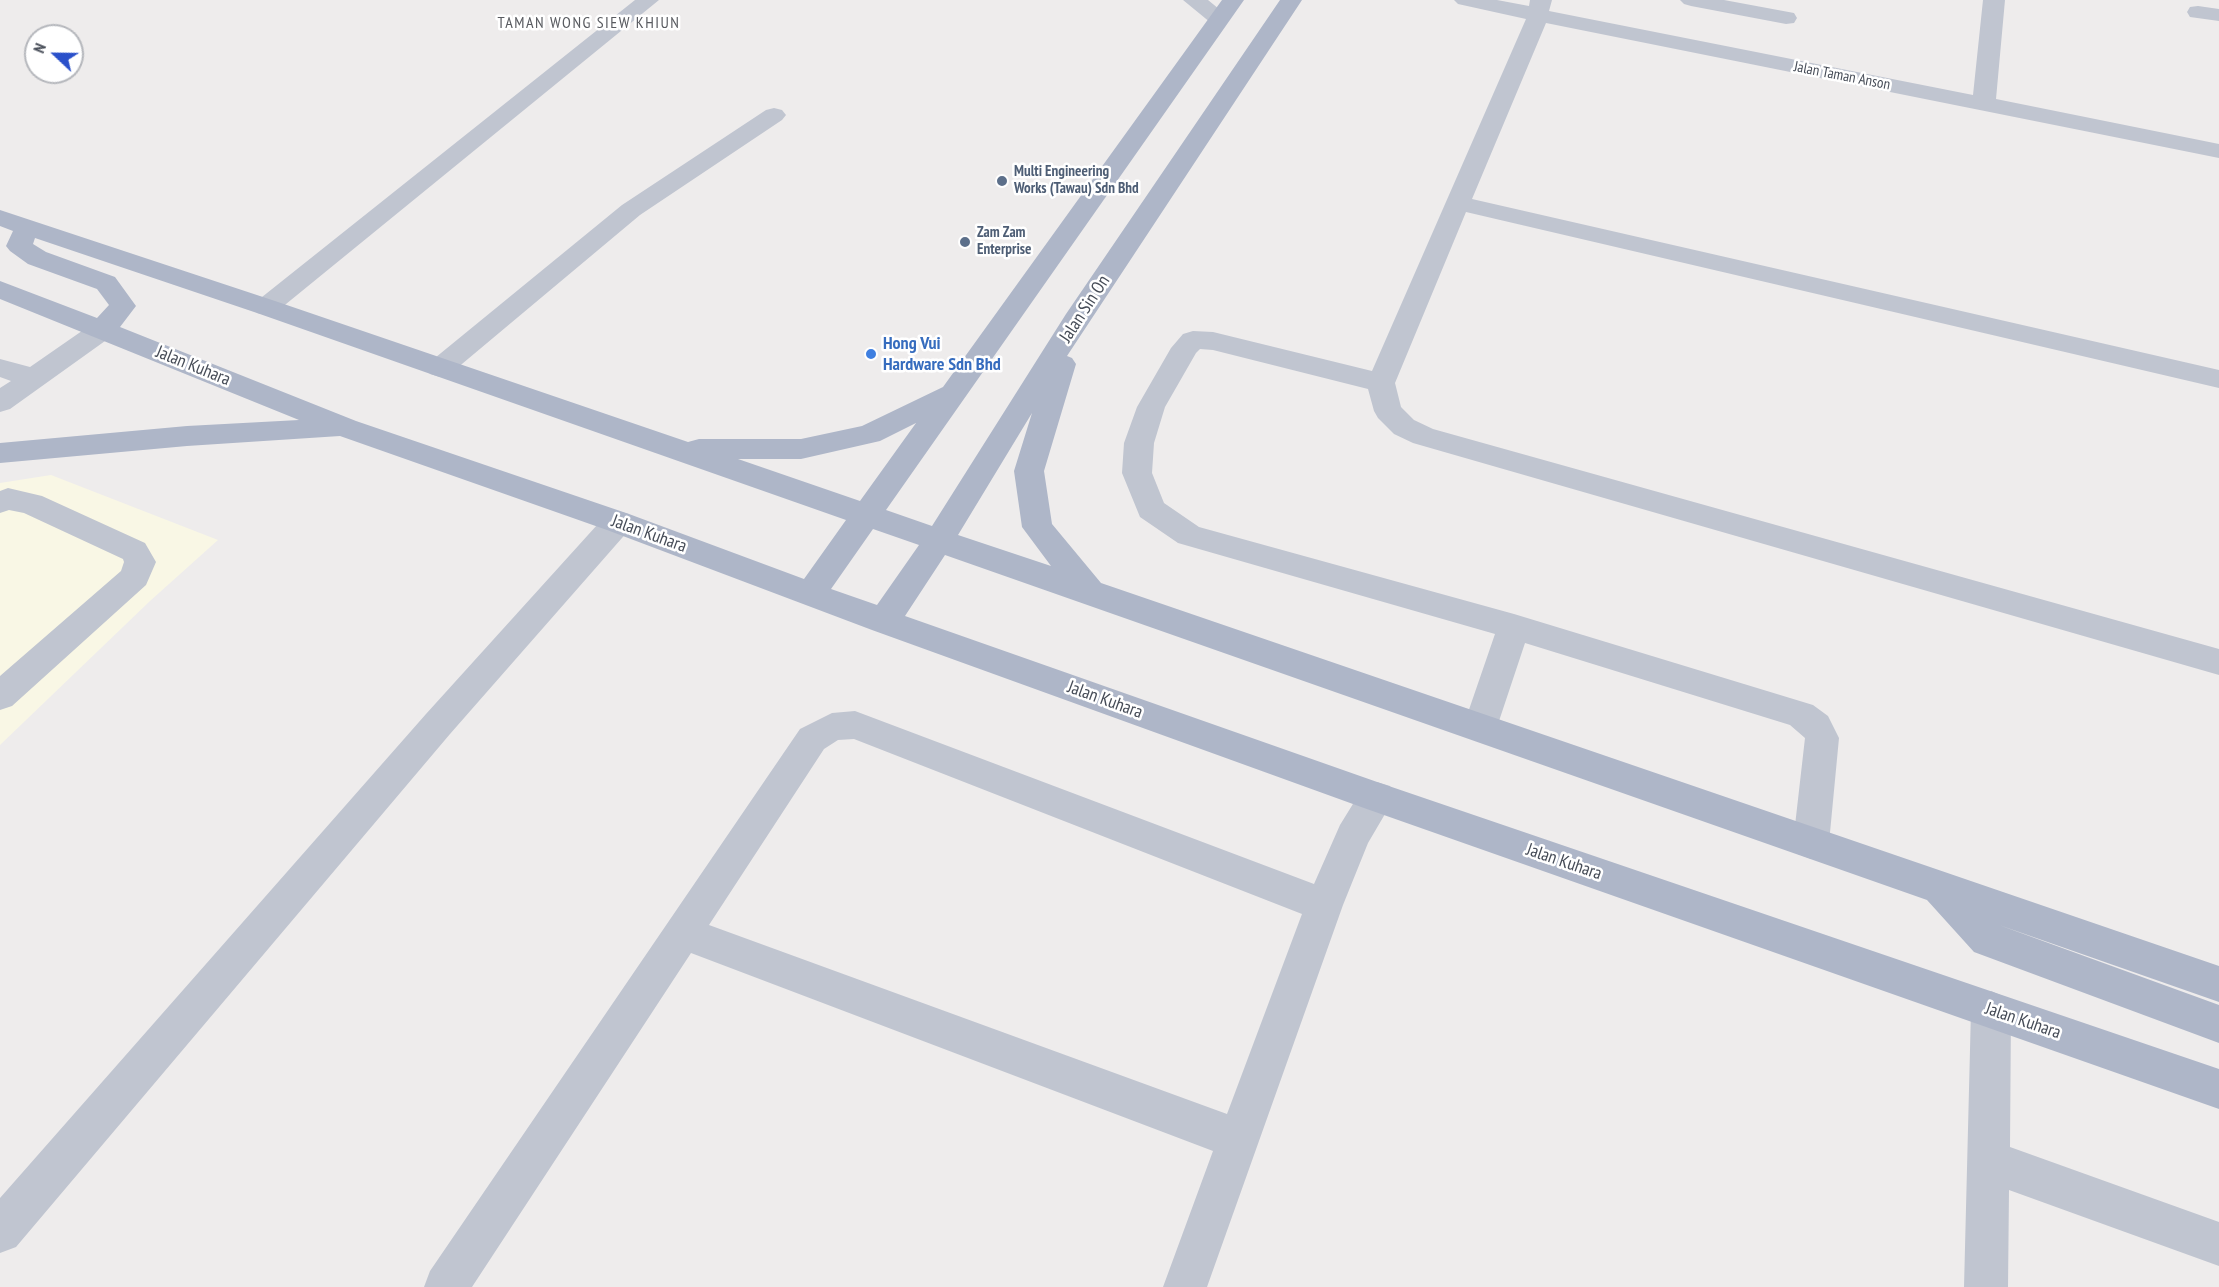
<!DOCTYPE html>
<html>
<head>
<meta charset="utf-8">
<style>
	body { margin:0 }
	#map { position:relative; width:2219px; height:1287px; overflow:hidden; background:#eeecec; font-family:"PT Sans Narrow",sans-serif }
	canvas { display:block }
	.north { position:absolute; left:24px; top:24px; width:60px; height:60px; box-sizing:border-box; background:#fff; border:2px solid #b5b7bc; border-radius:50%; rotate:292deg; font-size:16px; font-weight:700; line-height:24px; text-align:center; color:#464c57 }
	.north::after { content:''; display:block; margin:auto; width:21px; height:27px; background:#2a50ca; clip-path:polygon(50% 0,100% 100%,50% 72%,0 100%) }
</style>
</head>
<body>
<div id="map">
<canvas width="2219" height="1287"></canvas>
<div class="north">N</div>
</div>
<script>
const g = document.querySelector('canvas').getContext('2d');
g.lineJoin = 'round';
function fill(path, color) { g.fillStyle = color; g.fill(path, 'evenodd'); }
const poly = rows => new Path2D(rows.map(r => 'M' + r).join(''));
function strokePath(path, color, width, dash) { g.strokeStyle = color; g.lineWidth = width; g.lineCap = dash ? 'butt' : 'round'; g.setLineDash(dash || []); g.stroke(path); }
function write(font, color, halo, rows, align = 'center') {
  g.font = font + ' "PT Sans Narrow",sans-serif'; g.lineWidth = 5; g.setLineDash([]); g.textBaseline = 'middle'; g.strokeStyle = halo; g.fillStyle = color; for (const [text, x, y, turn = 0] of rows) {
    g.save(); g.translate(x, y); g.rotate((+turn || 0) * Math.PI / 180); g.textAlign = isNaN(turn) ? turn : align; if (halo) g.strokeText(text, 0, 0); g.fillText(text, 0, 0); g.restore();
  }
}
const commercial = poly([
	[51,475,218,540,150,601,0,745,0,483]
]);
const minor = poly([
	[635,0,659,0,275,313,266,315,257,313,253,307,257,301,635,0],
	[1183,0,1208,0,1230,18,1227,23,1219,24,1211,23,1183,0],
	[1454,0,1497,0,1529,6,1530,0,1552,0,1549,11,1973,95,1983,0,2005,0,1996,99,2219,144,2219,158,1546,23,1472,199,2219,370,2219,388,1466,212,1395,383,1401,407,1414,420,1433,429,2219,649,2219,675,1413,443,1394,434,1378,418,1374,411,1368,389,1213,350,1200,349,1196,353,1165,407,1154,443,1152,473,1164,503,1199,527,1514,614,1813,705,1828,716,1839,738,1829,843,1824,854,1811,859,1798,854,1793,843,1805,738,1790,725,1525,643,1497,727,1492,737,1480,741,1468,737,1463,727,1495,634,1178,543,1140,517,1122,473,1124,443,1137,407,1171,348,1183,334,1193,331,1213,332,1372,371,1526,19,1458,4,1454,0],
	[1680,0,1724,0,1794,13,1797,18,1794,23,1786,24,1691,6,1684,4,1680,0],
	[2198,6,2219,9,2219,21,2190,17,2187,12,2190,7,2198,6],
	[774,108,782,110,786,115,782,120,640,215,450,374,440,377,430,374,426,368,430,362,622,205,766,110,774,108],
	[102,321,112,324,116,330,112,336,10,409,0,412,0,388,11,381,0,377,0,359,30,367,92,324,102,321],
	[8,488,42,496,145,543,156,562,146,585,12,706,0,710,0,676,121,571,124,562,123,559,24,513,9,510,0,513,0,491,8,488],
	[618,511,629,514,633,522,629,530,450,734,16,1247,0,1253,0,1198,426,714,607,514,618,511],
	[855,711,1314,884,1340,825,1364,786,1377,782,1390,786,1395,797,1368,843,1343,905,1207,1287,1163,1287,1213,1151,691,953,472,1287,424,1287,430,1271,800,729,832,713,855,711],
	[854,739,1302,914,1227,1114,709,925,824,749,838,740,854,739],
	[1991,991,2005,997,2011,1010,2010,1147,2219,1222,2219,1266,2009,1190,2008,1287,1964,1287,1971,1010,1977,997,1991,991]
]);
const major = poly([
	[1222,0,1244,0,886,510,932,526,1066,314,1280,0,1302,0,1067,356,1072,358,1076,364,1044,471,1052,524,1101,583,2219,966,2219,1002,1999,925,2219,1005,2219,1043,1974,952,1927,900,945,555,905,616,1380,783,2219,1069,2219,1109,1364,808,872,630,607,530,340,436,187,446,0,463,0,443,187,426,299,420,0,299,0,281,97,318,109,305,97,289,28,264,10,251,6,246,13,231,0,226,0,210,275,301,688,442,699,439,801,439,862,426,943,387,1222,0],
	[35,238,257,313,846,520,804,579,629,514,356,421,120,327,136,306,115,277,46,252,33,244,35,238],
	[1032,413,1014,471,1022,527,1051,566,958,535,1032,413],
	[916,423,860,501,738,459,801,459,880,441,916,423],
	[873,529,919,545,877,605,831,589,873,529]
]);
const markers = [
	[1002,181,6,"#5c6f8a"],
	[965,242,6,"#5c6f8a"],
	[871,354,6,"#3f7fe0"]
];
const farStreetnames = [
	["Jalan Taman Anson",1842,76,11]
];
const farServicenames = [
	["Multi Engineering",1014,172],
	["Works (Tawau) Sdn Bhd",1014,189],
	["Zam Zam",977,233],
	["Enterprise",977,250]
];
const farNeighbourhoodnames = [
	["TAMAN WONG SIEW KHIUN",589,23]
];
const streetNames = [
	["Jalan Sin On",1085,309,-57],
	["Jalan Kuhara",193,366,22],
	["Jalan Kuhara",649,534,20],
	["Jalan Kuhara",1105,700,20],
	["Jalan Kuhara",1564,862,19],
	["Jalan Kuhara",2023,1021,19]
];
const shopNames = [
	["Hong Vui",883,344],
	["Hardware Sdn Bhd",883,365]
];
fill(commercial, '#f9f7e5');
fill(minor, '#c0c5d0');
fill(major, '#aeb6c8');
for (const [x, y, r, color] of markers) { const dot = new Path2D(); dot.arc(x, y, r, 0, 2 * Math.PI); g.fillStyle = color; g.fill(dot); strokePath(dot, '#fff', 2); }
write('15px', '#464c57', '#fff', farStreetnames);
write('bold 15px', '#4e5e75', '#fff', farServicenames, 'left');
g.letterSpacing = '1.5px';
write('16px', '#595b60', '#fff', farNeighbourhoodnames);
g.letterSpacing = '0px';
write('18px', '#464c57', '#fff', streetNames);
write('bold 18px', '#366cbe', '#fff', shopNames, 'left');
</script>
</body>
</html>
